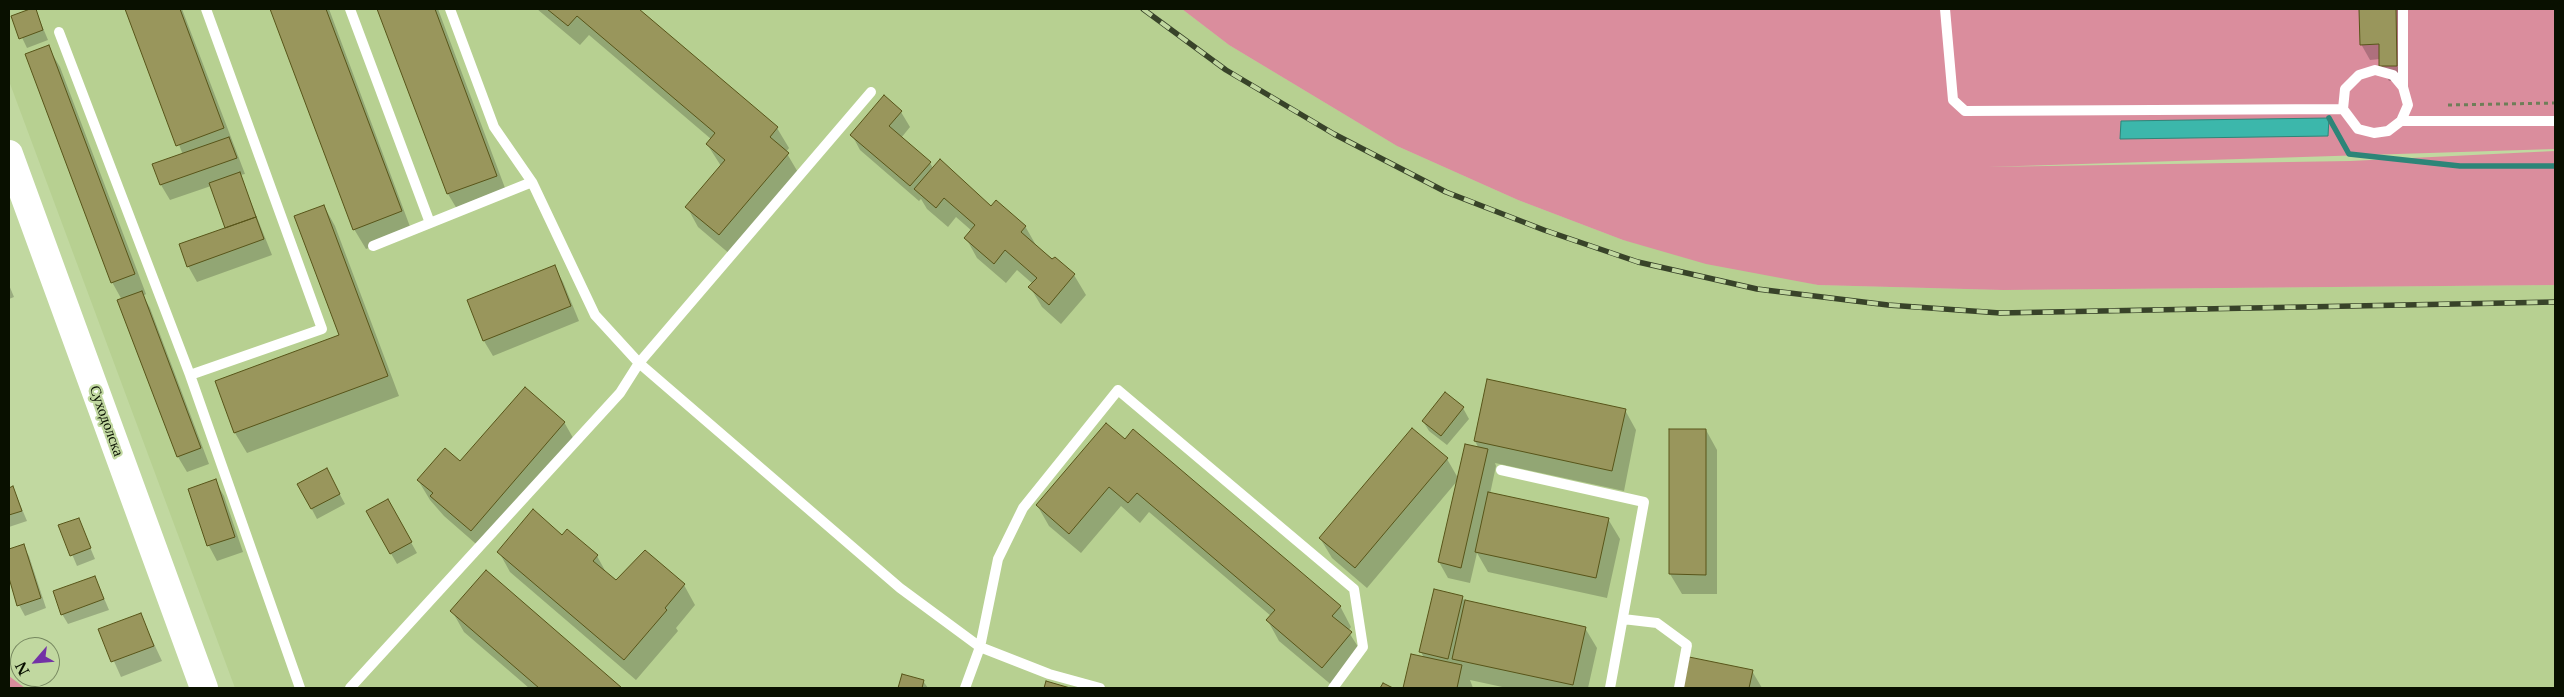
<!DOCTYPE html>
<html>
<head>
<meta charset="utf-8">
<style>
	body { margin:0 }
	#map { position:relative; width:2564px; height:697px; overflow:hidden; background:#c1d8a0; font-family:"Libre Baskerville",serif }
	canvas { display:block }
	.frame { position:absolute; inset:0; border:10px solid #091000; pointer-events:none }
	.north { position:absolute; left:10px; top:637px; width:50px; height:50px; box-sizing:border-box; background:#c1d8a0; border:1px solid #778860; border-radius:50%; rotate:243deg; font-size:14px; font-weight:700; line-height:20px; text-align:center; color:#091000 }
	.north::after { content:''; display:block; margin:auto; width:18px; height:22px; background:#7332a6; clip-path:polygon(50% 0,100% 100%,50% 72%,0 100%) }
</style>
</head>
<body>
<div id="map">
<canvas width="2564" height="697"></canvas>
<div class="frame"></div>
<div class="north">N</div>
</div>
<script>
const g = document.querySelector('canvas').getContext('2d');
g.lineJoin = 'round';
function fill(path, color) { g.fillStyle = color; g.fill(path, 'evenodd'); }
const poly = rows => new Path2D(rows.map(r => 'M' + r).join(''));
function strokePath(path, color, width, dash) { g.strokeStyle = color; g.lineWidth = width; g.lineCap = dash ? 'butt' : 'round'; g.setLineDash(dash || []); g.stroke(path); }
function write(font, color, halo, rows, align = 'center') {
  g.font = font + ' "Libre Baskerville",serif'; g.lineWidth = 4.5; g.setLineDash([]); g.textBaseline = 'middle'; g.strokeStyle = halo; g.fillStyle = color; for (const [text, x, y, turn = 0] of rows) {
    g.save(); g.translate(x, y); g.rotate((+turn || 0) * Math.PI / 180); g.textAlign = isNaN(turn) ? turn : align; if (halo) g.strokeText(text, 0, 0); g.fillText(text, 0, 0); g.restore();
  }
}
const built = poly([
	[9,9,1182,9,1229,45,1397,146,1518,200,1623,240,1818,285,2003,290,2555,285,2555,688,235,688,9,81]
]);
const green = poly([
	[1182,9,2555,9,2555,149,1987,167,2350,161,2555,151,2555,285,2003,290,1818,285,1706,264,1623,240,1518,200,1397,146,1229,45],
	[9,676,25,688,9,688]
]);
const water = poly([
	[2329,118,2328,136,2120,139,2121,121,2329,118]
]);
const shadow = poly([
	[35,9,48,40,27,48,12,17],
	[126,9,182,9,245,174,240,175,272,255,197,282,188,266,227,228,211,186,170,200,161,185,154,165,183,155],
	[271,9,329,9,412,232,366,249,354,229],
	[379,9,438,9,508,196,460,214,448,194],
	[537,9,637,9,777,128,789,148,786,152,799,174,731,255,698,227,687,207,721,166,707,144,711,139,589,35,580,45],
	[2361,9,2404,9,2405,81,2389,81,2381,66,2380,59,2370,60,2361,44],
	[48,47,60,67,146,294,143,296,150,308,209,464,187,472,178,457,122,300,112,282],
	[901,112,910,127,901,138,930,163,933,168,991,208,1025,226,1037,247,1074,275,1086,295,1061,324,1042,307,1030,287,1033,284,1017,270,1006,283,977,258,966,238,972,231,956,217,948,227,927,209,921,199,919,201,860,150,852,135],
	[324,206,335,226,399,396,247,453,235,433,216,382,340,336],
	[554,266,563,282,579,321,493,356,484,341,469,301],
	[9,285,14,297,9,299],
	[1463,408,1469,419,1447,445,1429,431,1423,421],
	[1625,410,1636,430,1624,491,1495,463,1496,466,1490,494,1608,519,1620,539,1607,598,1488,572,1477,553,1470,583,1448,578,1439,562,1458,480,1367,588,1332,558,1320,538,1447,459,1458,478,1479,449,1475,441],
	[564,422,576,443,483,550,444,516,430,500,418,480],
	[1106,425,1340,606,1351,627,1348,631,1362,653,1334,687,1279,641,1268,621,1271,616,1149,512,1140,523,1121,506,1081,553,1049,526,1037,505],
	[1670,430,1706,430,1717,450,1717,594,1682,594,1670,574],
	[332,480,345,504,317,519,299,485],
	[215,481,224,496,243,552,217,561,209,546,189,489],
	[13,488,27,521,9,527,9,489],
	[387,500,417,553,397,564,367,512],
	[78,519,95,559,77,566,60,526],
	[562,536,597,556,607,574,616,582,684,585,695,605,676,628,678,631,636,680,510,572,499,552],
	[23,546,29,556,46,608,25,616,19,605,9,574,9,550],
	[487,572,620,688,529,688,464,632,452,611],
	[95,577,109,610,68,624,62,614],
	[1462,597,1465,602,1585,628,1597,648,1588,688,1507,688,1470,680,1473,688,1405,688,1412,655,1424,658,1421,652],
	[140,614,162,661,121,677,100,630],
	[1690,659,1752,671,1762,688,1684,688],
	[903,675,923,681,928,688,900,688]
]);
const stream = poly([
	[2329,118,2349,154,2460,166,2555,166]
]);
const building = poly([
	[30,9,36,9,43,30,19,39,11,16,30,9],
	[125,9,180,9,224,128,176,146,125,9],
	[270,9,326,9,402,211,353,230,270,9],
	[377,9,435,9,497,176,447,194,377,9],
	[547,9,639,9,778,127,770,137,789,153,719,235,685,207,725,160,706,144,715,133,577,16,568,26,547,9],
	[2359,9,2396,9,2397,66,2379,66,2379,44,2360,45,2359,9],
	[49,45,135,274,111,283,25,54,49,45],
	[884,95,902,111,889,126,931,162,910,186,850,135,884,95],
	[229,137,237,158,160,185,152,164,229,137],
	[940,159,991,206,996,200,1026,226,1021,232,1052,259,1055,257,1075,274,1049,305,1028,287,1037,278,1005,250,994,264,964,238,975,225,944,198,936,208,914,189,940,159],
	[240,172,256,217,225,228,209,183,240,172],
	[324,205,388,376,234,433,215,381,339,335,294,216,324,205],
	[256,217,264,239,187,267,179,244,256,217],
	[555,265,571,306,483,341,467,300,555,265],
	[142,291,201,448,177,457,117,300,142,291],
	[1487,379,1626,409,1612,471,1474,441,1487,379],
	[525,387,565,422,471,531,430,496,433,493,417,480,445,448,460,461,525,387],
	[1445,392,1464,407,1441,436,1422,421,1445,392],
	[1106,423,1125,439,1133,429,1341,606,1332,616,1352,632,1322,668,1266,620,1275,610,1137,493,1128,503,1109,487,1069,534,1036,505,1106,423],
	[1412,428,1448,458,1355,568,1319,538,1412,428],
	[1669,429,1706,429,1706,575,1669,574,1669,429],
	[1465,444,1488,449,1461,568,1438,562,1465,444],
	[327,468,340,494,311,509,297,484,327,468],
	[216,479,235,537,207,546,188,489,216,479],
	[13,486,22,511,9,515,9,488,13,486],
	[1488,492,1609,518,1596,578,1475,552,1488,492],
	[388,499,412,542,390,554,366,511,388,499],
	[533,509,562,535,567,529,598,555,593,561,616,580,645,550,685,584,665,608,667,610,624,660,497,552,533,509],
	[79,518,91,548,70,556,58,525,79,518],
	[24,544,41,598,17,606,9,578,9,549,24,544],
	[486,570,622,688,539,688,450,611,486,570],
	[95,576,104,599,61,615,53,591,95,576],
	[1434,589,1463,596,1448,659,1419,652,1434,589],
	[1465,600,1586,627,1573,685,1452,659,1465,600],
	[141,613,154,646,111,662,98,629,141,613],
	[1411,654,1462,665,1457,688,1403,688,1411,654],
	[1689,657,1753,670,1749,688,1683,688,1689,657],
	[902,674,924,680,922,688,898,688,902,674],
	[1046,681,1070,688,1044,688,1046,681],
	[1383,683,1393,688,1380,688,1383,683]
]);
const path = poly([
	[2448,105,2555,103]
]);
const lane = poly([
	[350,9,430,223],
	[450,9,494,127,532,182,595,315,639,363,900,588,980,647,1049,674,1100,688],
	[1945,9,1953,100,1965,111,2343,109],
	[2403,9,2403,87],
	[59,32,190,375,300,688],
	[2401,121,2408,105,2403,87,2393,75,2375,70,2359,75,2345,89,2343,109,2358,129,2374,133,2388,131,2401,121,2555,121],
	[373,246,532,182],
	[190,375,322,329,206,9],
	[1501,470,1644,502,1610,688],
	[1623,619,1657,623,1687,645,1679,688],
	[350,688,620,393,639,363,871,92],
	[965,688,980,647,998,559,1023,508,1118,390,1354,589,1363,647,1333,688]
]);
const secondary = poly([
	[9,154,204,688]
]);
const rail = poly([
	[1143,9,1226,70,1334,134,1446,192,1544,230,1638,262,1757,289,1888,305,2000,313,2555,302]
]);
const streetNames = [
	["Суходолска",106,421,70]
];
fill(built, '#b7d091');
fill(green, '#da8d9d');
fill(water, '#3cb7ab');
strokePath(water, '#2d8578', 1);
fill(shadow, '#0003');
strokePath(stream, '#2d8578', 5.5);
fill(building, '#99965c');
strokePath(building, '#585519', 1);
strokePath(path, '#6e7e58', 3, [4, 4]);
strokePath(lane, '#fff', 10);
strokePath(secondary, '#fff', 28);
strokePath(rail, '#384329', 5.5);
strokePath(rail, '#c1d8a0', 4, [11]);
write('15px', '#091000', '#c1d8a0', streetNames);
</script>
</body>
</html>
